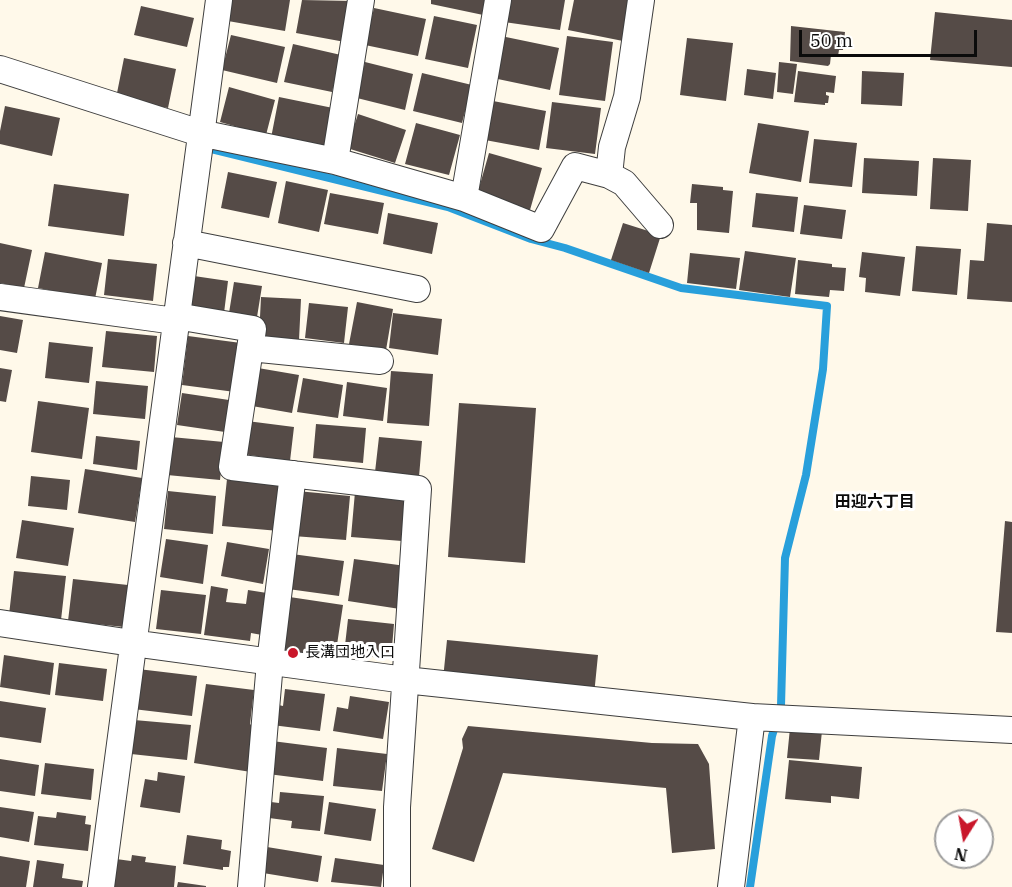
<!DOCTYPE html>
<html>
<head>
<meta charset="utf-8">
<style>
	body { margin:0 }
	#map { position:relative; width:1012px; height:887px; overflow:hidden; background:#fff9ea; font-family:"IBM Plex Serif",serif }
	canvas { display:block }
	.north { position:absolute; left:934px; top:809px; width:60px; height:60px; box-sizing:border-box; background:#fff; border:2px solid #9d9d9d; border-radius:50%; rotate:191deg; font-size:16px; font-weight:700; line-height:24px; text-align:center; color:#0b0b0b }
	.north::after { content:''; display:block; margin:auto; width:21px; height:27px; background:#c9162a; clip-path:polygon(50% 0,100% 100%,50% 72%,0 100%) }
	.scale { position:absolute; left:799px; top:30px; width:178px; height:27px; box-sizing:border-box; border:3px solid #0b0b0b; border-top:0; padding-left:8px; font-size:18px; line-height:21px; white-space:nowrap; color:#0b0b0b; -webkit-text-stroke:4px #fff; paint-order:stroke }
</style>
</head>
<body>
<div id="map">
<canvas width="1012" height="887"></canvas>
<div class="north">N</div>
<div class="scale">50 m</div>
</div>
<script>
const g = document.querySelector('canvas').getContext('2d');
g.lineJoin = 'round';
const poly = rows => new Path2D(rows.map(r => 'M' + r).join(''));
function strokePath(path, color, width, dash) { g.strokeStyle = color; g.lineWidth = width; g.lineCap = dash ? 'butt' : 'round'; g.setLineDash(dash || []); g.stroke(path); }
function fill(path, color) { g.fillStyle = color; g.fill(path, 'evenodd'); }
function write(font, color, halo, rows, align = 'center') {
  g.font = font + ' "IBM Plex Serif","Noto Sans JP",serif'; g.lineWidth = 6; g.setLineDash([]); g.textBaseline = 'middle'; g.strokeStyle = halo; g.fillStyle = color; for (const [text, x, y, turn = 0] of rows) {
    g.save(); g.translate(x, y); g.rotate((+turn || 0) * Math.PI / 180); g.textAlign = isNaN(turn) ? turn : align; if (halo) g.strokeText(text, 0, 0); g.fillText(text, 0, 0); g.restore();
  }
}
const stream = poly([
	[203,147,448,207,531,239,565,248,681,288,827,306,823,369,806,475,785,558,781,706,772,736,750,887]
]);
const building = poly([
	[232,0,290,0,285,31,228,21],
	[302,0,353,1,345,42,296,33],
	[431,0,492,0,488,16,431,4],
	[507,0,565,0,560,30,504,22],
	[574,0,631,0,623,41,568,30],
	[141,6,194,18,187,47,134,35],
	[374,8,426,19,418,56,365,45],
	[935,12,1012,20,1012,67,930,60],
	[434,16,477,25,468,68,425,59],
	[791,26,845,32,843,50,839,50,838,56,831,55,830,64,828,66,790,61],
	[231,35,285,47,277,83,222,70],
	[501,36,559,48,550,90,493,78],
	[567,36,613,42,605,101,559,95],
	[687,38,733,43,726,101,680,95],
	[293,44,341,55,332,92,284,82],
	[124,58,176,69,168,108,116,98],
	[365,62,413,74,405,110,357,98],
	[779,62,797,64,793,94,777,92],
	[747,69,776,73,773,99,744,95],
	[798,71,836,76,834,93,826,92,826,95,829,96,828,103,825,103,825,105,794,102],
	[862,71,904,73,902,106,861,104],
	[422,73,472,85,462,123,413,111],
	[229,87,275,100,266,135,220,122],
	[279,97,333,108,324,149,271,138],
	[493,101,546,111,539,150,485,140],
	[552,102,601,108,595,154,546,148],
	[5,106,60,118,52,156,0,144,0,131],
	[358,114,406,130,395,163,347,148],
	[416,123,460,135,449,175,405,164],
	[758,123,809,131,801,182,749,173],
	[814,139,857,143,852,187,809,183],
	[489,153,542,168,530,210,477,195],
	[864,158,919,161,917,196,862,193],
	[933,158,971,160,968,211,930,209],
	[228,172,277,182,269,218,221,208],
	[286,181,328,190,319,232,278,223],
	[54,184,129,194,124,236,48,226],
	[692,184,723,187,723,190,733,191,729,233,697,230,697,203,690,203],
	[330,193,384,203,378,234,324,224],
	[756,193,798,197,794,232,752,227],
	[804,205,846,210,842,239,800,234],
	[388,213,438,223,432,254,383,244],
	[623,223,661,235,649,273,611,260],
	[987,223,1012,225,1012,302,967,299,970,260,984,261],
	[0,243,32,250,24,288,0,283],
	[916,246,961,249,957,295,912,291],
	[745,251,796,258,790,297,739,290],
	[45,252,102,263,95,299,38,288],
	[862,252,905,257,900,296,865,292,866,278,859,277],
	[690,253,740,258,736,289,687,283],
	[108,259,157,264,153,301,104,295],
	[798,260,832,264,832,267,846,268,844,291,830,290,829,297,795,294],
	[194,276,228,281,224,313,190,309],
	[234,282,262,286,257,317,229,313],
	[261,297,301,299,299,340,259,337],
	[357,302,393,309,386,350,349,344],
	[309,303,348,307,344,343,305,338],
	[393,313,442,319,438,355,389,348],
	[0,316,23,320,17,353,0,350],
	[106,331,157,336,154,372,102,367],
	[188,336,241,343,235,392,182,385],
	[49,342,93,347,89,383,45,378],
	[0,368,12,370,6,402,0,401],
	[258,368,299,375,292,413,252,406],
	[391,371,433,374,429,426,387,423],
	[303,378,343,385,338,418,297,412],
	[96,381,148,386,145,419,93,414],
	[347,382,387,388,383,421,343,416],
	[182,393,229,400,225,432,177,425],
	[38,401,89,408,82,459,31,452],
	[459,403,536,408,525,563,448,557],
	[247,421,294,427,290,461,243,454],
	[316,424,366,428,363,463,313,458],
	[96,436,140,441,137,470,93,464],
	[171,437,224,442,220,480,167,475],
	[379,437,422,441,419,477,375,472],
	[85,469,142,478,135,522,78,513],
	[31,476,70,480,67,510,28,506],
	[227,479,283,484,279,531,222,526],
	[168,491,216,496,213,534,164,529],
	[297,491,350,496,346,540,293,536],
	[355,492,406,496,402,541,351,537],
	[22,520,74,528,68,566,16,558],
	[1005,521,1012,522,1012,633,996,632],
	[166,539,208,545,203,584,160,577],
	[227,542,269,549,263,584,221,576],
	[292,554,344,561,339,596,288,589],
	[354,559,406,566,400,609,348,601],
	[14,571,66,576,61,620,9,615],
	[73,579,128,585,124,627,68,621],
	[211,586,228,589,226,602,246,604,248,590,267,593,262,635,251,633,250,641,204,635],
	[161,590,206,595,201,634,156,629],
	[283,596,343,605,335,658,275,649],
	[348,619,394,624,391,659,344,654],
	[447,640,598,655,594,695,443,679],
	[4,655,54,663,50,695,0,687],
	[59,663,107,669,103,701,55,695],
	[138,669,197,676,192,716,133,709],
	[206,684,254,690,250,724,257,731,251,772,194,763],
	[285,689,325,694,320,731,272,725,274,704,283,706],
	[350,696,389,702,383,739,333,731,337,707,348,709],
	[0,701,46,708,41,743,0,737],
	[134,720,191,725,187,760,131,754],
	[468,726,652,743,698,744,709,764,715,849,672,853,666,788,503,773,474,862,432,849,463,748,462,739],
	[790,728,822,731,819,760,787,758],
	[272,741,327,748,323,781,268,774],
	[337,748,387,754,382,791,333,786],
	[0,759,39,765,35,796,0,791],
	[789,760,862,767,859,799,831,796,831,803,785,799],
	[45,763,94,769,91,800,41,794],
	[158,772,185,776,180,813,140,807,145,779,157,781],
	[280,792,324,796,320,831,291,828,292,821,269,818,271,802,279,803],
	[329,802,376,809,371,841,324,834],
	[0,807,34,812,29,842,0,837],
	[57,812,86,816,85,824,91,825,88,851,34,845,38,816,56,818],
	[187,835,222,840,221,849,231,851,229,867,223,867,223,870,183,864],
	[267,847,322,856,318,882,263,873],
	[132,855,146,857,145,862,176,866,174,887,112,887,116,859,131,861],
	[0,856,30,861,26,887,0,887],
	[335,858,384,865,381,887,331,882],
	[37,860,64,864,62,878,83,881,82,887,33,887],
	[178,882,206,886,206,887,177,887]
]);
const minor = poly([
	[0,69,200,133,335,161,464,198,541,229,575,166,609,175,624,183,660,225],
	[335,161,361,0],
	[609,175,612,147,627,97,641,0],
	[464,198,498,0],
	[186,243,417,289],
	[0,297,175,321],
	[176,316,253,329,232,467,418,489,397,807,397,887],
	[250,348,380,361],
	[0,623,132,643,405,680,752,717,1012,730],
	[101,887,219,0],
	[251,887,270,662,293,474],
	[731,887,752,717]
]);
const markers = [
	[293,653,6,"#c9162a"]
];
const poiNames = [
	["長溝団地入口",305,653]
];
const neighbourhoodNames = [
	["田迎六丁目",875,502]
];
strokePath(stream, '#289fdb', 8);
fill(building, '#554b47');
strokePath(minor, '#3e3e3e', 28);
strokePath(minor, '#fff', 26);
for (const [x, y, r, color] of markers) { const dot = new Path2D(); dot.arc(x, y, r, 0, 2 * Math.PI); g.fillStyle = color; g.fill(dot); strokePath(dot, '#fff', 2); }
write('15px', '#0b0b0b', '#fff', poiNames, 'left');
write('bold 16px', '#0b0b0b', '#fff', neighbourhoodNames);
</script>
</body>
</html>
